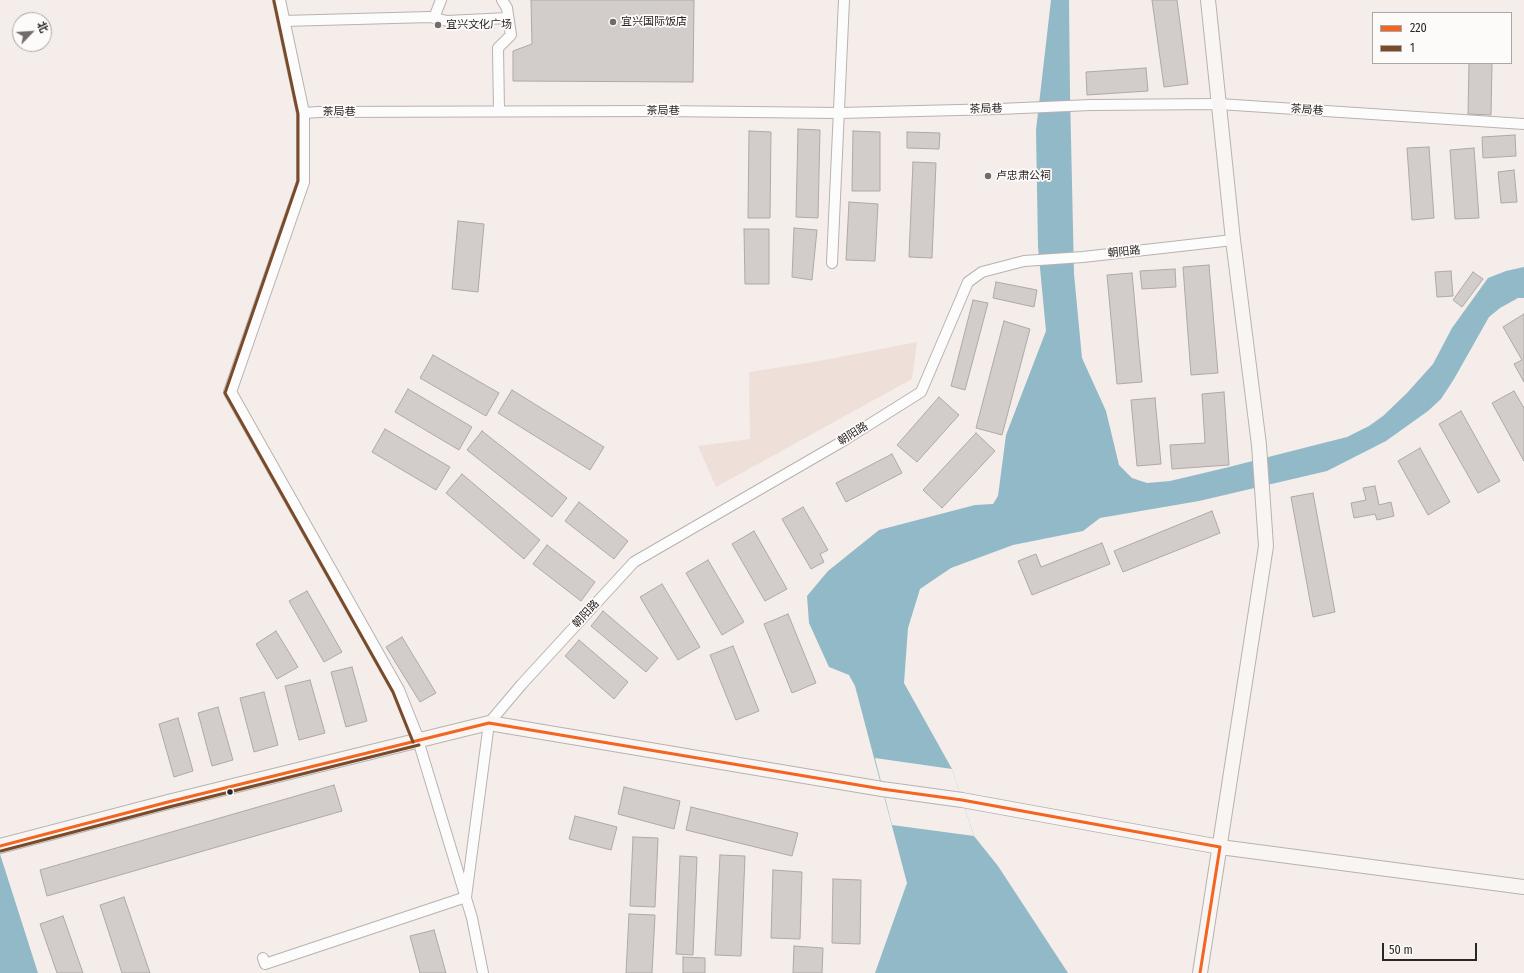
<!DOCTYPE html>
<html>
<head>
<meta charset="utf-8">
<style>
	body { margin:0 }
	#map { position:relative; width:1524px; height:973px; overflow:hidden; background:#f4edea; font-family:"Fira Sans Condensed","Noto Sans SC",sans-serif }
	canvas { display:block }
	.legend { position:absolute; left:1372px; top:12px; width:140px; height:52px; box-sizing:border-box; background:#fdfbfa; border:1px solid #a9a6a4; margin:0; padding:5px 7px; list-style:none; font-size:12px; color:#2b2624 }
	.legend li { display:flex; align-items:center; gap:8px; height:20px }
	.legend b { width:20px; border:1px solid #a9a6a4 }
	.north { position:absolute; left:12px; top:12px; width:40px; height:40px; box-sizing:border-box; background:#fdfbfa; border:1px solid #a9a6a4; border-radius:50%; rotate:65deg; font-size:11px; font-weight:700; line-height:16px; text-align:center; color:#2b2624 }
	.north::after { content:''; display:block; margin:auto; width:14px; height:18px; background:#716c69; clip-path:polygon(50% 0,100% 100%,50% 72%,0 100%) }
	.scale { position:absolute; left:1382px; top:943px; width:95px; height:18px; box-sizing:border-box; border:2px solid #2b2624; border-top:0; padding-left:5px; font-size:12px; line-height:14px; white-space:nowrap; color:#2b2624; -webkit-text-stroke:3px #fdfbfa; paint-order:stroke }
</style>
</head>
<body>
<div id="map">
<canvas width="1524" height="973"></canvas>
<ul class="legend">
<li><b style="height:5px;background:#f26522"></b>220</li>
<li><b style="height:5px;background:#7a4b2a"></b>1</li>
</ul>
<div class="north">北</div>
<div class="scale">50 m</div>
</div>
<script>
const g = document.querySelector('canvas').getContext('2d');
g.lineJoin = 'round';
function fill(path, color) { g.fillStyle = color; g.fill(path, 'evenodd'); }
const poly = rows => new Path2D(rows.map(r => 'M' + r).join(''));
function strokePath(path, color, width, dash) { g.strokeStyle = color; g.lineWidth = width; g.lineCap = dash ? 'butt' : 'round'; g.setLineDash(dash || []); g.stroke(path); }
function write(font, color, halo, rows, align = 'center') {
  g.font = font + ' "Fira Sans Condensed","Noto Sans SC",sans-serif'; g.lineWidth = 3.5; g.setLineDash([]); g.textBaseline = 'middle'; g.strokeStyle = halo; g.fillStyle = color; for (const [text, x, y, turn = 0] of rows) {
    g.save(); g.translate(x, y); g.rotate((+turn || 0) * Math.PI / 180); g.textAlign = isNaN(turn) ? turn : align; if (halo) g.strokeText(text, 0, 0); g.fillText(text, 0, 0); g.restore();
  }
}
const built = poly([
	[917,342,912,379,716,487,698,446,750,439,749,372,814,362]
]);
const water = poly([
	[1051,0,1069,0,1070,94,1074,274,1082,358,1106,411,1119,465,1132,478,1147,483,1170,481,1225,468,1347,437,1369,426,1383,416,1407,393,1433,364,1452,328,1488,278,1506,271,1524,267,1524,298,1518,298,1500,308,1489,317,1454,379,1441,399,1428,411,1386,441,1327,471,1199,501,1100,518,1083,531,1013,545,951,568,920,589,908,628,904,683,952,769,974,836,998,866,1068,973,875,973,907,883,855,686,849,675,829,667,809,623,807,596,828,571,879,530,975,505,993,504,998,496,1006,435,1046,331,1038,247,1036,130],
	[0,854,38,973,0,973]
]);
const pier = poly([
	[875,758,952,769,974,836,892,825]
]);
const building = poly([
	[531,0,694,0,693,82,513,81,513,51,532,44,531,0],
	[1152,0,1177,0,1188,84,1164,87,1152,0],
	[1469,63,1492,63,1491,115,1468,114,1469,63],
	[1146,68,1148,91,1087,95,1086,72,1146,68],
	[798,129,820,130,818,218,796,217,798,129],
	[749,131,771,132,770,218,748,218,749,131],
	[853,131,880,132,880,191,852,191,853,131],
	[907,132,940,133,939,149,907,148,907,132],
	[1515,135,1516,156,1483,158,1482,137,1515,135],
	[1429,147,1434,218,1412,220,1407,148,1429,147],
	[1474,148,1479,218,1455,219,1450,150,1474,148],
	[913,162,936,163,932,258,909,257,913,162],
	[1514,170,1517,202,1501,203,1498,172,1514,170],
	[849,202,878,204,875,261,846,260,849,202],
	[458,221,484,224,478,292,452,289,458,221],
	[794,228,817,230,812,280,792,277,794,228],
	[744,229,769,229,769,284,745,284,744,229],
	[1209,265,1218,373,1191,375,1183,267,1209,265],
	[1175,269,1176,287,1142,289,1140,271,1175,269],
	[1451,271,1453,296,1437,297,1435,272,1451,271],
	[1473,272,1483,279,1462,307,1453,300,1473,272],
	[1132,273,1142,382,1117,384,1107,275,1132,273],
	[996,282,1037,290,1034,307,993,298,996,282],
	[973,300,988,303,965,390,951,386,973,300],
	[1524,314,1524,382,1514,364,1522,360,1503,327,1524,314],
	[1004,321,1030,329,1002,435,976,428,1004,321],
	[433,355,499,393,486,416,420,378,433,355],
	[408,389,472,427,459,450,395,412,408,389],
	[512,390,604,447,590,470,498,413,512,390],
	[1514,391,1524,408,1524,461,1492,403,1514,391],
	[1224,392,1229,465,1172,469,1170,445,1205,443,1202,394,1224,392],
	[939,397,959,415,917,462,897,445,939,397],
	[1155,398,1161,464,1137,466,1131,400,1155,398],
	[1461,411,1500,481,1478,493,1439,424,1461,411],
	[385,429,450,467,436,490,372,452,385,429],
	[482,431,567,498,552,517,467,450,482,431],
	[976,433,995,451,942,508,923,490,976,433],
	[1420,448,1450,502,1428,515,1398,461,1420,448],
	[892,454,902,473,846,502,836,483,892,454],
	[462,474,540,540,524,559,446,493,462,474],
	[1375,486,1379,505,1391,502,1394,516,1377,520,1375,514,1354,518,1351,503,1366,500,1363,488,1375,486],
	[1313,493,1335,612,1313,617,1291,497,1313,493],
	[579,502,628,541,614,559,565,521,579,502],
	[803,507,828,550,820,554,824,562,811,569,782,519,803,507],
	[1212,511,1220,533,1123,572,1114,551,1212,511],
	[754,531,787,589,765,601,732,544,754,531],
	[1102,543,1110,564,1032,595,1018,561,1036,554,1041,567,1102,543],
	[547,545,595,582,581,601,533,564,547,545],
	[708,560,744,622,722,635,686,573,708,560],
	[662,584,700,647,678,660,640,597,662,584],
	[307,591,342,652,324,662,289,601,307,591],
	[603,611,658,658,646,672,591,626,603,611],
	[788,614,816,683,792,693,764,624,788,614],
	[276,631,298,667,277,679,256,644,276,631],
	[402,637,436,693,420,702,386,647,402,637],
	[579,640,628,682,614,699,565,656,579,640],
	[733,646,759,711,736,720,710,655,733,646],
	[352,667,367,721,346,727,331,672,352,667],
	[310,680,325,733,299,740,285,686,310,680],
	[264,692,278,745,254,752,240,698,264,692],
	[218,707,233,760,212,766,198,713,218,707],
	[178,718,193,771,174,777,159,724,178,718],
	[334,785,342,811,47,896,40,870,334,785],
	[624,787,680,801,674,829,618,814,624,787],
	[691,807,798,833,792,856,686,830,691,807],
	[575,816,617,827,611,850,569,839,575,816],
	[633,837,658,838,655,907,630,906,633,837],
	[720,855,745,856,741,956,715,955,720,855],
	[680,856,697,857,693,955,676,954,680,856],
	[773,870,802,872,800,939,771,938,773,870],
	[833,879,861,880,860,944,832,943,833,879],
	[124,897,150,973,122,973,100,905,124,897],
	[629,914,655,915,652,973,626,973,629,914],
	[63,916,83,973,57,973,40,924,63,916],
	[434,930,446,973,420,973,410,936,434,930],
	[794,946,823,948,822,973,793,973,794,946],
	[683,957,705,958,705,973,683,973,683,957]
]);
const minor = poly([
	[434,18,441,0],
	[283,21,430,17,447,21,508,18],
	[499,111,498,48,511,35,507,8,502,0],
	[303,113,319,112,659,111,839,113,999,109,1091,105,1219,104,1524,124],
	[832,263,844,0],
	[418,740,472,918,483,973],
	[263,958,265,964,466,897,489,723,522,684,634,562,843,441,921,392,968,282,982,272,1024,261,1083,257,1233,240]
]);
const tertiary = poly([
	[279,0,303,113,303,182,230,392,398,690,418,740]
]);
const secondary = poly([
	[0,846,168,802,489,723,882,789,962,800,1220,847,1524,887],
	[1200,973,1266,546,1259,445,1233,240,1208,0]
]);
const bus1 = poly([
	[0,846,168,802,489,723,882,789,962,800,1220,847],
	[1200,973,1220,847]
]);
const bus2 = poly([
	[274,1,298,114,298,181,225,393,393,692,413,742],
	[1,851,169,807,419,745]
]);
const markers = [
	[613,22,4,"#716c69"],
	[438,25,4,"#716c69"],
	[988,176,4,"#716c69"],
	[230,792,3.5,"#2b2624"]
];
const poiNames = [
	["宜兴国际饭店",621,22],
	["宜兴文化广场",446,25],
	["卢忠肃公祠",996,176]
];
const streetNames = [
	["茶局巷",986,109,-2],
	["茶局巷",1307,110,4],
	["茶局巷",663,111],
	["茶局巷",339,112],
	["朝阳路",1124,252,-6],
	["朝阳路",853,434,-32],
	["朝阳路",586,614,-47]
];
fill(built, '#eee0d9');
fill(water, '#92b9c7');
fill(pier, '#f4edea');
fill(building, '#d2cdca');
strokePath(building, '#aea8a6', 1);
strokePath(minor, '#b8b2b0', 12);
strokePath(tertiary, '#b8b2b0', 14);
strokePath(secondary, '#b8b2b0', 16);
strokePath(minor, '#fdfcfc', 10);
strokePath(tertiary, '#fdfcfc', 12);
strokePath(secondary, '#f8f5f2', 14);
strokePath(bus1, '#f26522', 3);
strokePath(bus2, '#7a4b2a', 3);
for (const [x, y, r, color] of markers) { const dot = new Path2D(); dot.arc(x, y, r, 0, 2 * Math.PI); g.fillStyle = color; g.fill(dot); strokePath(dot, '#fdfbfa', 1.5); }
write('11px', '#2b2624', '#fdfbfa', poiNames, 'left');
write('11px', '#2b2624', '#fdfbfa', streetNames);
</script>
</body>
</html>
